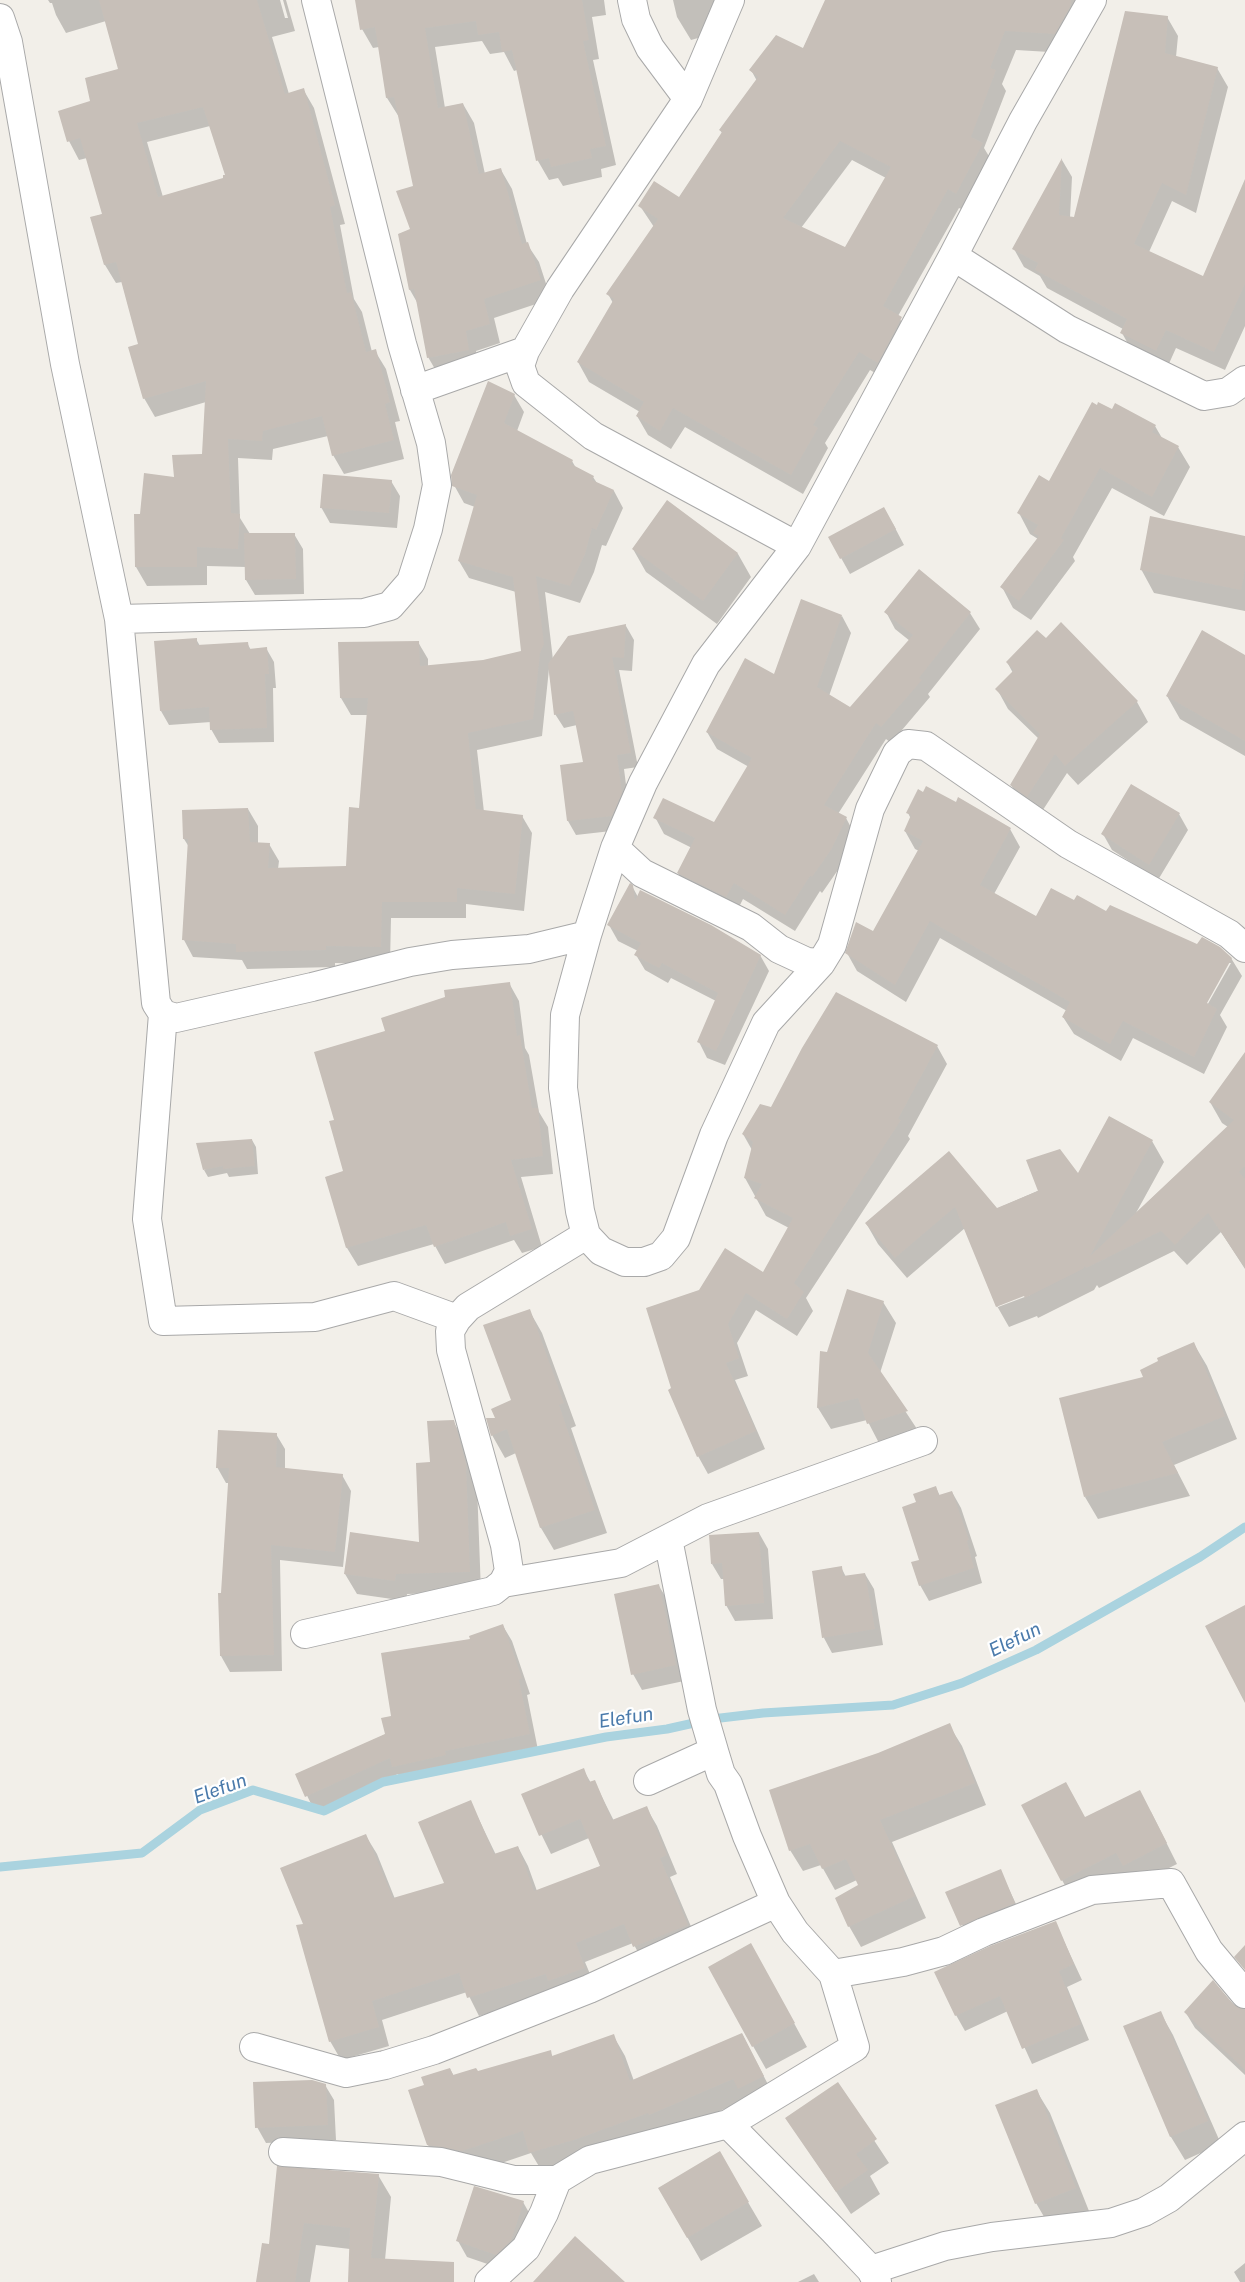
<!DOCTYPE html>
<html>
<head>
<meta charset="utf-8">
<style>
	body { margin:0 }
	canvas { display:block; background:#f2efe9 }
</style>
</head>
<body>
<canvas width="1245" height="2282"></canvas>
<script>
const g = document.querySelector('canvas').getContext('2d');
g.lineJoin = 'round';
function fill(path, color) { g.fillStyle = color; g.fill(path, 'evenodd'); }
const poly = rows => new Path2D(rows.map(r => 'M' + r).join(''));
function strokePath(path, color, width, dash) { g.strokeStyle = color; g.lineWidth = width; g.lineCap = dash ? 'butt' : 'round'; g.setLineDash(dash || []); g.stroke(path); }
function write(font, color, halo, rows, align = 'center') {
  g.font = font + ' "Public Sans",sans-serif'; g.lineWidth = 4.5; g.setLineDash([]); g.textBaseline = 'middle'; g.strokeStyle = halo; g.fillStyle = color; for (const [text, x, y, turn = 0] of rows) {
    g.save(); g.translate(x, y); g.rotate((+turn || 0) * Math.PI / 180); g.textAlign = isNaN(turn) ? turn : align; if (halo) g.strokeText(text, 0, 0); g.fillText(text, 0, 0); g.restore();
  }
}
const shadow = poly([
	[48,0,280,0,285,18,288,18,283,0,286,0,295,31,272,37,289,94,303,89,314,108,345,224,340,225,354,299,362,312,372,352,375,351,386,369,400,421,395,422,404,459,344,474,333,455,328,436,273,449,272,460,238,458,240,518,250,534,294,534,303,549,304,594,255,595,246,580,246,567,207,566,207,585,147,586,136,567,141,515,175,478,203,455,206,402,155,417,144,398,139,345,122,282,116,283,105,265,91,218,103,214,87,158,79,160,69,141,92,102,120,70,106,21,66,33,56,15,52,3,50,3],
	[210,126,227,176,225,179,163,197,147,142],
	[356,0,604,0,606,15,592,17,599,59,593,60,616,165,601,169,602,177,563,186,558,178,549,180,538,161,517,70,514,71,504,52,490,54,482,41,435,47,445,108,463,104,474,123,485,174,501,170,512,189,527,244,539,262,551,299,494,318,500,343,476,351,479,369,439,376,428,357,418,304,410,290,399,234,411,230,414,186,399,117,387,98,379,47,373,48,362,29],
	[673,0,718,0,723,31,691,40,677,17],
	[826,0,1082,0,1066,53,1016,50,1002,84,1006,91,984,148,993,163,968,212,959,208,898,316,912,338,889,381,870,370,825,443,828,448,803,494,685,427,671,449,648,435,637,416,640,412,589,382,578,362,613,303,608,294,654,227,640,206,679,198,722,133,720,130,757,81,751,70,803,49],
	[852,160,886,178,845,249,801,228],
	[1167,17,1178,36,1176,57,1217,68,1228,87,1196,213,1172,201,1149,252,1203,278,1245,225,1245,326,1225,370,1176,348,1167,368,1132,351,1122,333,1123,329,1047,288,1040,276,1024,267,1014,249,1062,160,1072,177,1070,218,1075,219],
	[514,395,524,412,517,431,572,461,576,468,593,477,597,483,614,491,623,508,606,546,602,545,594,572,580,603,545,592,553,660,626,626,634,640,632,671,619,670,638,767,624,769,629,808,620,830,576,835,568,821,584,763,577,725,564,728,555,714,549,669,542,736,477,750,484,812,522,816,532,833,524,911,466,904,466,918,391,918,390,964,335,963,335,967,247,969,242,960,193,957,184,940,189,847,184,839,248,809,258,826,258,844,269,844,279,861,278,869,348,867,360,809,368,715,351,715,341,698,418,642,428,659,428,667,483,661,523,652,516,592,469,578,459,561,475,507,464,503,454,485],
	[1098,406,1155,426,1162,438,1178,447,1190,467,1164,516,1112,488,1073,557,1075,561,1031,620,1013,608,1002,587,1038,539,1030,534,1019,513,1049,482],
	[391,481,400,496,397,528,330,523,321,507],
	[667,502,738,554,751,577,717,624,646,572,633,549],
	[893,524,904,545,850,574,830,538],
	[1245,537,1245,611,1154,593,1141,569],
	[886,612,970,613,980,629,928,694,930,697,891,743,886,739,838,814,846,818,855,835,840,867,822,893,820,891,795,931,743,899,736,913,688,889,678,873,692,848,664,834,655,817,715,824,749,767,717,749,707,732,842,616,851,633,829,696,850,709,910,641,895,629],
	[1061,623,1137,702,1148,722,1078,785,1067,773,1039,816,1023,805,1011,785,1039,739,1008,709,997,689,1013,673,1007,662,1046,640],
	[196,639,200,646,247,643,251,650,266,648,274,662,276,688,273,688,274,742,219,743,211,729,211,722,169,725,161,711],
	[1245,656,1245,756,1180,719,1167,696],
	[908,813,1010,829,1020,847,994,894,1036,918,1075,902,1231,958,1242,976,1220,1015,1227,1027,1204,1074,1133,1038,1121,1061,1074,1034,1063,1017,1067,1011,940,938,906,1002,857,971,847,953,874,933,919,851,915,849,905,831,911,819],
	[1228,963,1231,963,1205,1009,1203,1008],
	[1179,814,1188,830,1158,880,1112,850,1103,834],
	[632,886,638,897,760,955,769,971,725,1065,707,1058,699,1042,716,1001,671,978,668,983,645,970,636,955,638,951,618,941,609,925],
	[509,983,519,1001,525,1048,529,1055,539,1112,548,1127,553,1174,521,1177,542,1247,522,1253,514,1240,445,1264,434,1244,358,1266,347,1248,326,1178,345,1172,335,1121,387,1032],
	[937,1046,947,1064,908,1136,910,1139,806,1298,813,1311,797,1336,756,1310,737,1343,748,1376,735,1380,765,1449,708,1474,698,1456,673,1389,647,1309,764,1274,789,1228,766,1216,745,1178,752,1150,743,1134,772,1108],
	[1245,1054,1245,1269,1221,1232,1187,1265,1174,1251,1099,1288,1097,1285,1094,1290,1038,1318,1037,1316,1009,1327,997,1306,965,1228,907,1278,878,1244,866,1223,949,1153,996,1209,1152,1141,1164,1162,1136,1213,1228,1127,1222,1123,1210,1102],
	[1029,1292,1030,1295,998,1307,998,1305],
	[252,1140,256,1147,258,1174,229,1177,227,1173,208,1177,204,1170],
	[883,1302,896,1323,880,1373,919,1432,880,1445,867,1420,831,1429,818,1408,821,1353,828,1354],
	[529,1310,542,1333,576,1426,571,1428,607,1533,554,1550,541,1528,516,1453,505,1458,492,1435,496,1419,512,1400],
	[1194,1344,1207,1366,1237,1439,1174,1465,1190,1496,1098,1519,1085,1497,1145,1378],
	[453,1421,465,1442,477,1485,481,1592,407,1594,406,1601,357,1594,345,1574,421,1543,431,1464],
	[276,1434,285,1449,285,1469,342,1475,351,1491,343,1567,280,1560,282,1671,230,1672,221,1656,219,1595,222,1595,229,1483,226,1483,217,1467],
	[936,1488,940,1496,952,1492,961,1508,977,1556,975,1557,982,1583,929,1601,920,1585,917,1503],
	[759,1533,768,1549,773,1619,735,1621,726,1605,724,1579,721,1579,712,1564],
	[841,1567,846,1577,865,1574,874,1589,883,1645,832,1653,824,1638],
	[659,1586,668,1601,684,1681,642,1690,633,1674],
	[503,1626,512,1641,530,1694,527,1695,538,1750,453,1766,454,1770,403,1782,398,1774,315,1812,297,1775,386,1734,392,1717,472,1640],
	[949,1725,962,1746,986,1805,892,1842,926,1918,861,1947,849,1926,860,1886,857,1880,835,1890,821,1865,803,1871,790,1850,879,1754],
	[583,1769,591,1783,594,1781,614,1821,646,1807,657,1826,677,1874,670,1877,698,1943,645,1965,633,1943,585,1962,595,1986,557,1993,479,2016,467,1992,382,2020,389,2046,341,2060,330,2041,304,1925,366,1836,377,1854,395,1899,446,1884,470,1801,496,1855,518,1847,528,1866,537,1891,601,1866,589,1838,551,1854,522,1795],
	[1151,1812,1177,1864,1135,1885,1128,1872,1073,1900,1062,1880,1085,1819],
	[1000,1870,1023,1919,970,1941,947,1893],
	[1055,1922,1082,1980,1067,1987,1089,2040,1032,2064,1008,2011,965,2031,956,2015],
	[764,1968,807,2047,766,2069,753,2046],
	[1213,1982,1239,2010,1245,2010,1245,2075,1195,2028,1186,2013],
	[1160,2012,1173,2035,1221,2144,1185,2160,1171,2137,1125,2027],
	[742,2034,775,2098,745,2100,662,2136,543,2173,531,2153,475,2172,440,2166,428,2145,426,2085,450,2069,454,2076,478,2073,550,2052,553,2057,613,2035,625,2056,634,2081],
	[837,2084,889,2163,870,2176,880,2194,851,2214,787,2119],
	[325,2085,334,2100,336,2140,266,2143,257,2127],
	[1036,2090,1050,2113,1089,2211,1050,2227,1036,2203],
	[719,2153,762,2226,701,2261,659,2188],
	[278,2167,378,2175,391,2197,385,2260,434,2282,349,2282,350,2249,316,2245,310,2282,258,2282,270,2245],
	[523,2202,532,2218,505,2270,467,2257,458,2241],
	[1245,2263,1245,2282,1240,2282,1234,2272],
	[814,2274,819,2282,798,2282]
]);
const stream = poly([
	[0,1867,142,1853,200,1810,253,1790,324,1811,383,1782,606,1737,667,1729,712,1719,763,1713,893,1705,962,1683,1036,1650,1200,1557,1245,1527]
]);
const building = poly([
	[99,0,257,0,285,94,304,88,335,205,330,207,347,293,351,292,366,352,376,349,390,402,385,404,394,440,332,456,322,416,263,431,262,441,228,439,231,513,240,514,238,549,197,547,197,567,135,567,134,514,140,514,144,473,174,477,172,455,202,454,206,381,143,399,128,347,138,344,116,262,104,265,90,217,102,214,80,138,67,142,58,111,90,101,85,78,118,69],
	[203,107,225,175,223,175,223,178,158,197,137,123],
	[355,0,582,0,589,40,583,41,606,146,590,149,592,158,551,167,549,158,536,161,512,50,502,52,499,32,478,35,476,21,425,28,438,108,463,103,479,174,501,168,522,244,528,242,541,280,484,299,490,324,466,331,469,350,427,358,414,289,409,290,398,234,410,229,396,191,413,186,394,97,386,98,375,27,360,30],
	[825,0,1071,0,1070,7,1055,34,1005,31,990,68,996,70,971,137,983,143,956,194,948,189,883,306,902,317,878,363,859,352,813,425,818,428,791,475,673,408,660,431,636,416,644,402,577,362,614,299,606,294,658,219,638,206,654,181,679,197,722,132,719,130,758,77,749,70,776,35,803,48],
	[840,141,891,167,845,247,783,218],
	[1125,11,1168,16,1165,53,1218,67,1186,195,1162,183,1134,244,1203,276,1245,179,1245,284,1214,352,1166,330,1156,351,1120,333,1127,319,1035,270,1038,263,1012,249,1062,158,1059,215,1074,217],
	[488,381,515,394,504,423,573,460,571,464,594,476,592,480,614,490,596,530,592,528,585,554,570,586,536,576,544,644,540,653,533,719,468,733,476,809,523,815,515,894,457,888,457,902,382,902,381,947,326,946,326,950,236,952,236,944,182,940,188,839,183,839,182,810,248,808,250,842,270,843,268,868,346,866,349,807,359,808,368,698,340,698,338,642,419,641,420,666,483,660,521,651,513,577,458,561,477,495,452,486,451,475],
	[1092,402,1097,405,1098,402,1112,409,1115,403,1156,425,1152,432,1179,446,1152,497,1100,468,1061,538,1064,540,1019,601,1000,587,1039,536,1033,533,1038,525,1017,513,1039,475,1049,481],
	[323,474,392,480,389,513,320,508],
	[667,500,738,553,703,601,632,549],
	[884,507,896,529,840,559,828,537],
	[1150,516,1245,536,1245,569,1241,590,1140,570],
	[244,533,295,533,296,579,245,580],
	[919,569,971,612,919,678,922,680,881,727,876,723,824,805,847,817,831,850,812,877,810,876,785,915,734,883,726,897,677,873,695,838,653,818,663,798,714,822,752,758,706,732,745,658,774,674,801,599,842,615,817,687,850,707,913,635,884,612],
	[1061,622,1138,701,1065,766,1055,754,1027,797,1010,785,1040,734,995,689,1014,670,1006,662,1037,630,1046,638],
	[626,624,624,658,612,657,631,753,617,755,622,793,612,816,567,821,560,765,583,762,573,711,554,715,548,664,568,636],
	[1202,630,1245,655,1245,741,1166,696],
	[197,638,197,645,248,642,249,649,267,647,269,674,265,674,267,728,210,730,209,707,160,711,154,641],
	[1131,784,1180,813,1149,865,1101,834],
	[926,786,956,802,958,797,1011,828,980,885,1036,916,1051,888,1074,900,1077,895,1106,911,1110,905,1197,944,1202,937,1220,947,1232,958,1207,1003,1217,1009,1194,1057,1123,1021,1110,1044,1062,1017,1070,1002,930,921,895,985,845,953,856,922,873,931,923,841,904,831,911,815,906,813,918,789,923,792],
	[630,883,633,885,635,901,640,890,711,925,761,955,716,1051,697,1042,718,993,662,963,659,968,634,955,641,943,607,925],
	[510,982,517,1036,520,1035,532,1108,538,1108,543,1156,511,1160,532,1229,510,1236,506,1222,434,1247,426,1225,346,1248,325,1177,343,1171,329,1121,334,1120,314,1052,385,1031,381,1018,445,997,444,990],
	[836,992,938,1045,898,1119,901,1120,794,1283,804,1292,787,1319,746,1293,728,1324,739,1358,726,1363,756,1431,697,1457,668,1390,671,1388,646,1308,699,1290,725,1248,763,1272,793,1218,754,1198,762,1184,744,1178,753,1142,742,1134,760,1104,771,1107,802,1048],
	[1245,1052,1245,1166,1239,1172,1245,1179,1245,1268,1208,1213,1175,1245,1161,1231,1086,1268,1085,1266,1083,1269,1025,1298,1024,1296,996,1307,955,1207,895,1258,865,1223,949,1151,997,1208,1038,1191,1026,1160,1060,1149,1078,1173,1109,1116,1153,1140,1090,1256,1234,1120,1209,1102],
	[252,1139,255,1166,223,1169,223,1166,203,1170,196,1143],
	[847,1289,884,1301,868,1353,908,1411,867,1424,858,1398,817,1408,820,1351,827,1352],
	[530,1309,564,1403,559,1405,595,1510,540,1528,507,1429,491,1436,486,1418,495,1418,491,1409,511,1400,483,1325],
	[1194,1342,1225,1416,1162,1442,1178,1473,1084,1497,1059,1398,1143,1377,1140,1370,1158,1361,1157,1358],
	[454,1420,466,1464,470,1572,396,1574,395,1581,344,1574,350,1532,419,1542,416,1463,430,1462,427,1421],
	[218,1430,277,1433,276,1467,343,1474,335,1552,271,1545,274,1655,220,1656,218,1593,221,1593,229,1468,216,1468],
	[936,1486,939,1495,952,1491,969,1540,967,1541,974,1568,919,1586,911,1562,919,1560,902,1507,916,1502,913,1494],
	[759,1532,764,1603,725,1606,722,1563,711,1564,709,1535],
	[842,1566,843,1576,865,1573,875,1629,822,1638,812,1571],
	[659,1584,676,1665,631,1675,614,1594],
	[1245,1605,1245,1703,1205,1626],
	[503,1624,522,1678,519,1680,530,1734,445,1751,446,1755,392,1767,390,1758,305,1797,295,1774,385,1734,381,1718,391,1716,381,1653,470,1639,469,1636],
	[950,1723,975,1783,880,1820,915,1896,848,1927,835,1898,858,1885,846,1859,822,1869,810,1844,789,1851,769,1790,878,1753],
	[584,1768,589,1782,595,1780,612,1820,647,1806,667,1855,660,1858,688,1925,633,1947,624,1924,576,1943,585,1968,548,1981,546,1974,467,1998,459,1973,372,2001,379,2027,329,2042,296,1925,303,1924,280,1868,366,1834,393,1898,444,1883,418,1822,471,1800,494,1854,518,1846,534,1891,600,1866,580,1819,539,1836,521,1794],
	[1066,1782,1085,1817,1140,1790,1167,1843,1123,1866,1116,1853,1061,1881,1021,1805],
	[1001,1869,1015,1903,960,1926,945,1892],
	[1056,1921,1074,1964,1059,1971,1081,2024,1022,2049,1000,1996,955,2016,934,1972,990,1946],
	[751,1943,795,2023,752,2047,708,1967],
	[1245,1945,1245,1970,1234,1957],
	[1213,1980,1233,2004,1245,2009,1245,2070,1184,2012],
	[1161,2011,1208,2121,1170,2137,1123,2026],
	[742,2033,764,2076,738,2089,733,2079,649,2115,648,2113,577,2139,529,2153,523,2131,462,2151,427,2145,408,2090,424,2085,421,2077,450,2068,453,2075,476,2068,478,2071,551,2050,552,2056,614,2034,630,2081],
	[312,2080,326,2084,328,2125,255,2128,253,2082],
	[838,2082,877,2139,856,2154,868,2170,836,2192,785,2118],
	[1037,2089,1076,2188,1035,2204,995,2105],
	[720,2151,749,2202,687,2238,658,2188],
	[277,2166,379,2174,371,2258,454,2262,454,2282,348,2282,350,2228,304,2223,295,2282,256,2282,262,2243,269,2244],
	[474,2186,524,2201,511,2241,496,2255,456,2241],
	[575,2236,625,2282,533,2282]
]);
const street = poly([
	[632,0,636,19,650,48,688,99],
	[730,0,688,99,560,289,525,351,520,366,526,383,593,436,797,546],
	[1092,0,1023,121,953,256,797,546,706,664,643,783,615,848,587,935,565,1015,563,1088,580,1211,586,1235,601,1251,625,1262,644,1262,661,1256,676,1238,714,1135,766,1023,821,963,832,945,870,809,897,753,908,744,926,746,1068,844,1229,934,1245,948],
	[0,18,8,42,65,364,119,619,156,1003,163,1014,176,1018,312,987,410,962,452,955,529,949,587,935],
	[953,256,1067,329,1204,396,1228,392,1245,380],
	[415,390,525,351],
	[119,619,364,613,390,606,411,582,428,529,437,485,431,443,402,344,316,0],
	[615,848,642,873,751,927,779,949,807,962,821,963],
	[163,1014,147,1219,163,1321,315,1317,394,1296,457,1319],
	[668,1539,702,1710,714,1751],
	[503,1583,621,1563,708,1518,923,1441],
	[305,1634,493,1591,503,1583,509,1571,505,1545,451,1350,450,1331,457,1319,468,1307,586,1235],
	[833,1974,903,1962,944,1951,984,1932,1092,1890,1171,1883,1209,1951,1245,1994],
	[254,2047,346,2073,385,2065,434,2050,589,1989,776,1903],
	[728,2124,833,2230,871,2270,877,2282],
	[283,2152,441,2162,514,2180,557,2180],
	[871,2270,945,2246,992,2237,1111,2223,1144,2212,1169,2198,1245,2136],
	[489,2282,526,2248,544,2213,557,2180,590,2160,728,2124,855,2047,833,1974,795,1932,776,1903,747,1836,728,1784,721,1774,714,1751,648,1781]
]);
const waterNames = [
	["Elefun",1015,1640,-26],
	["Elefun",626,1718,-9],
	["Elefun",220,1789,-20]
];
fill(shadow, '#0003');
strokePath(stream, '#aad3df', 9);
fill(building, '#c7bfb8');
strokePath(street, '#a9a9a9', 30);
strokePath(street, '#fff', 28);
write('italic 19px', '#4a7aab', '#fff', waterNames);
</script>
</body>
</html>
